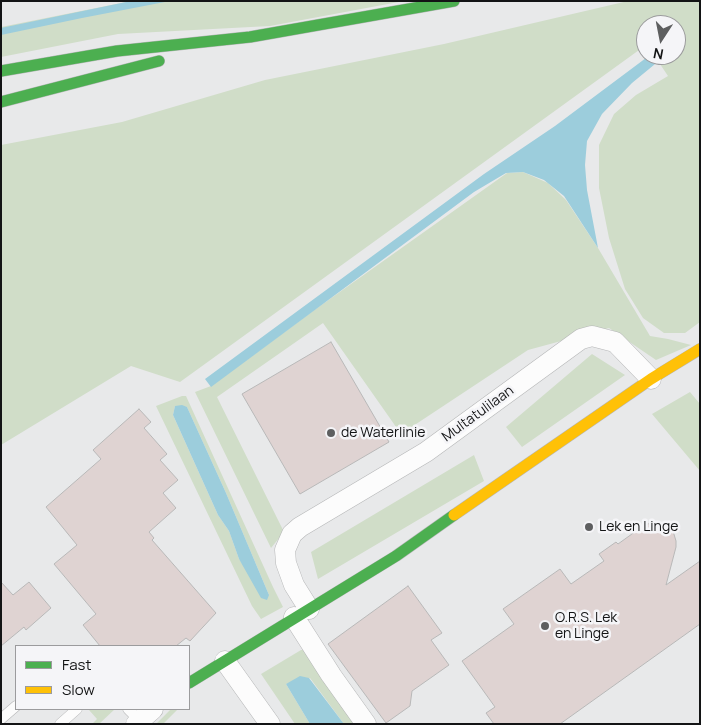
<!DOCTYPE html>
<html>
<head>
<meta charset="utf-8">
<style>
	body { margin:0 }
	#map { position:relative; width:701px; height:725px; overflow:hidden; background:#e8e9ea; font-family:Manrope,sans-serif }
	canvas { display:block }
	.frame { position:absolute; inset:0; border:2px solid #131415; pointer-events:none }
	.legend { position:absolute; left:15px; top:645px; width:175px; height:65px; box-sizing:border-box; background:#f5f5f8; border:1px solid #9b9b9d; margin:0; padding:6px 9px; list-style:none; font-size:15px; color:#131415 }
	.legend li { display:flex; align-items:center; gap:10px; height:25px }
	.legend b { width:25px; border:1px solid #9b9b9d }
	.north { position:absolute; left:636px; top:15px; width:50px; height:50px; box-sizing:border-box; background:#f5f5f8; border:1px solid #9b9b9d; border-radius:50%; rotate:191deg; font-size:14px; font-weight:700; line-height:20px; text-align:center; color:#131415 }
	.north::after { content:''; display:block; margin:auto; width:18px; height:22px; background:#5e5f60; clip-path:polygon(50% 0,100% 100%,50% 72%,0 100%) }
</style>
</head>
<body>
<div id="map">
<canvas width="701" height="725"></canvas>
<div class="frame"></div>
<ul class="legend">
<li><b style="height:6px;background:#4caf50"></b>Fast</li>
<li><b style="height:6px;background:#ffc107"></b>Slow</li>
</ul>
<div class="north">N</div>
</div>
<script>
const g = document.querySelector('canvas').getContext('2d');
g.lineJoin = 'round';
function fill(path, color) { g.fillStyle = color; g.fill(path, 'evenodd'); }
const poly = rows => new Path2D(rows.map(r => 'M' + r).join(''));
function strokePath(path, color, width, dash) { g.strokeStyle = color; g.lineWidth = width; g.lineCap = dash ? 'butt' : 'round'; g.setLineDash(dash || []); g.stroke(path); }
function write(font, color, halo, rows, align = 'center') {
  g.font = font + ' Manrope,sans-serif'; g.lineWidth = 5; g.setLineDash([]); g.textBaseline = 'middle'; g.strokeStyle = halo; g.fillStyle = color; for (const [text, x, y, turn = 0] of rows) {
    g.save(); g.translate(x, y); g.rotate((+turn || 0) * Math.PI / 180); g.textAlign = isNaN(turn) ? turn : align; if (halo) g.strokeText(text, 0, 0); g.fillText(text, 0, 0); g.restore();
  }
}
const green = poly([
	[131,1,404,1,270,26,118,34,1,57,1,27],
	[628,1,700,1,700,322,685,333,664,333,643,318,625,289,609,238,599,188,599,145,614,114,636,95,668,76,654,55,676,55,676,25,646,25,646,45,180,382,131,366,1,445,1,145,122,122,265,80,444,44],
	[523,172,548,183,566,200,598,248,650,336,668,339,691,345,656,360,609,328,528,350,401,434,323,323,217,397,284,532,271,548,195,392,211,386,313,311,507,173],
	[592,354,625,375,522,447,506,427],
	[690,392,700,404,700,471,652,414],
	[182,396,186,396,273,587,283,607,261,619,252,606,156,406],
	[175,406,187,407,226,493,269,595,239,559,229,531,218,515,173,415],
	[474,455,484,481,318,579,311,552],
	[301,650,307,650,359,724,344,724,310,678,286,684,310,724,295,724,261,674],
	[90,709,115,709,99,724,92,724,97,719,89,710],
	[171,709,178,709,163,724,156,724]
]);
const water = poly([
	[131,1,170,1,82,18,1,35,1,28],
	[650,55,666,55,632,83,602,114,587,141,585,165,587,190,598,248,564,196,544,180,523,172,506,173,474,192,211,387,205,379,484,174,555,126],
	[182,405,187,407,226,493,269,595,267,600,261,598,239,559,229,531,218,515,173,415,175,406],
	[300,676,309,678,344,724,310,724,286,684]
]);
const building = poly([
	[331,342,389,442,300,494,242,394,331,342],
	[139,409,151,422,144,428,167,454,160,460,178,480,163,493,176,508,149,532,154,538,152,540,216,613,190,641,186,638,176,646,100,646,83,625,96,614,54,564,77,545,46,507,101,459,93,450,139,409],
	[653,522,664,524,669,527,673,531,676,541,676,547,666,585,700,561,700,624,560,724,494,724,486,713,495,707,462,661,514,624,503,609,560,569,571,584,604,561,599,554,616,542,618,544,643,526,653,522],
	[1,582,13,595,29,582,51,608,26,630,24,627,1,646,1,582],
	[408,586,442,633,431,640,449,665,412,691,410,706,386,723,328,644,408,586]
]);
const lane = poly([
	[128,709,140,721],
	[1,719,16,706],
	[60,724,77,709]
]);
const street = poly([
	[309,609,294,585,286,563,285,550,292,534,300,527,426,452,581,339,592,336,615,342,651,379],
	[294,617,331,675,366,724],
	[225,661,270,724],
	[136,724,153,709]
]);
const fast = poly([
	[1,71,117,51,250,37,454,1],
	[1,102,159,61],
	[189,683,396,556,454,515]
]);
const slow = poly([
	[454,515,651,379,700,349]
]);
const markers = [
	[331,433,5,"#5e5f60"],
	[589,527,5,"#5e5f60"],
	[545,626,5,"#5e5f60"]
];
const streetNames = [
	["Multatulilaan",478,414,-36]
];
const poiNames = [
	["de Waterlinie",341,433],
	["Lek en Linge",599,527],
	["O.R.S. Lek",555,618],
	["en Linge",555,634]
];
fill(green, '#d0ddc8');
fill(water, '#9ccddc');
fill(building, '#dfd3d2');
strokePath(building, '#b8b8b8', 1);
strokePath(lane, '#b5b6b7', 11);
strokePath(street, '#b5b6b7', 21);
strokePath(fast, '#b5b6b7', 12);
strokePath(slow, '#b5b6b7', 12);
strokePath(lane, '#fcfcfc', 10);
strokePath(street, '#fcfcfc', 20);
strokePath(fast, '#4caf50', 11);
strokePath(slow, '#ffc107', 11);
for (const [x, y, r, color] of markers) { const dot = new Path2D(); dot.arc(x, y, r, 0, 2 * Math.PI); g.fillStyle = color; g.fill(dot); strokePath(dot, '#f5f5f8', 2); }
write('14px', '#131415', '#f5f5f8', streetNames);
write('14px', '#131415', '#f5f5f8', poiNames, 'left');
</script>
</body>
</html>
